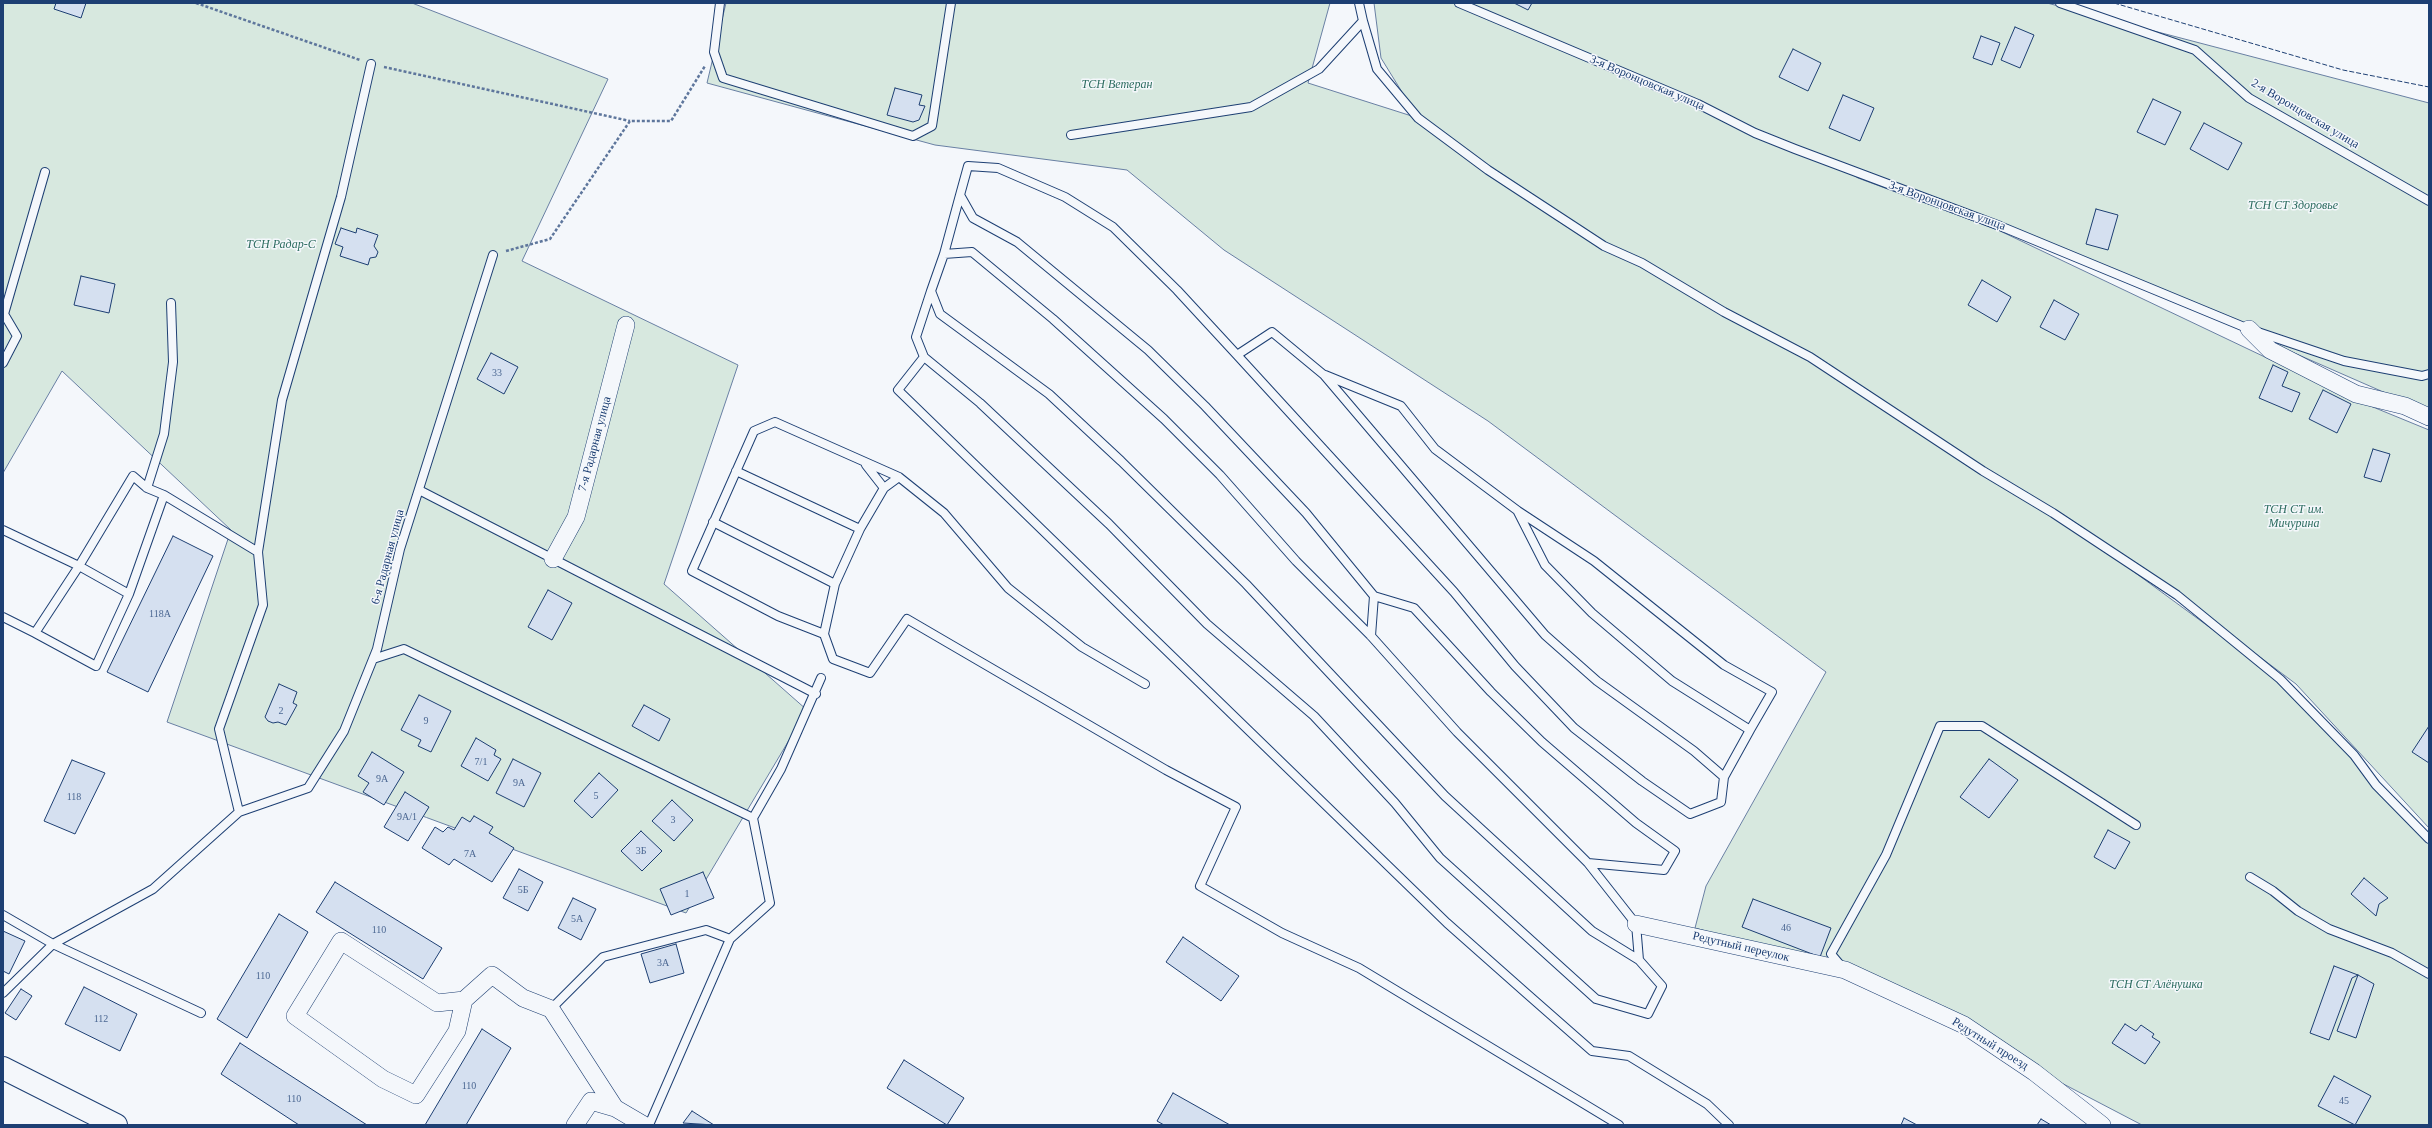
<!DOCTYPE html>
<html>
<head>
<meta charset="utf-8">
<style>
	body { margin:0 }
	#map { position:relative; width:2432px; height:1128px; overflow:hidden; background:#f4f7fb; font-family:"Times New Roman",serif }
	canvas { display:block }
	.frame { position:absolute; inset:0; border:4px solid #1d3f73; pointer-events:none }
</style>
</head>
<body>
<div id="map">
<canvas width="2432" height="1128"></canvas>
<div class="frame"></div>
</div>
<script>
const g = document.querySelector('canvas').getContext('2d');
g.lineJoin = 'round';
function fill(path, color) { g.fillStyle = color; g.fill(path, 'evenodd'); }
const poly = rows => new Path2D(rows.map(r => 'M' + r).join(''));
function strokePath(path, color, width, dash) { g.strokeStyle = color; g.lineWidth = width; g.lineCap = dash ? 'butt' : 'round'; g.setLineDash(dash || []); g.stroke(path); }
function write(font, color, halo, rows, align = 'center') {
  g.font = font + ' "Times New Roman",serif'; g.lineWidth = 3; g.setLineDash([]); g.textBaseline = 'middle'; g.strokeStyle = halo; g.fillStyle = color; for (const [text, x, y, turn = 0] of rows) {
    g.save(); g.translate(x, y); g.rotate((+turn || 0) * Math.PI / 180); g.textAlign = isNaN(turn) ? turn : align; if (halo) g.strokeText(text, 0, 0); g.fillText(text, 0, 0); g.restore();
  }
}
const green = poly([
	[3,3,412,3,608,79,522,261,738,365,664,584,807,710,686,913,167,722,231,530,62,371,3,473,3,3],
	[726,3,1330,3,1308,83,1418,118,1381,58,1374,3,2047,3,2429,103,2429,412,2075,257,1844,169,1858,178,1998,230,2351,398,2429,430,2429,828,2296,684,2177,595,2092,541,2280,679,2429,839,2429,1125,2142,1125,1845,970,1695,928,1706,886,1826,672,1488,421,1224,250,1127,170,935,145,707,83,726,3]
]);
const building = poly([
	[56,3,86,3,81,18,54,9,56,3],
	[1514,3,1532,3,1528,10,1514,3],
	[2015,27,2034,35,2020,68,2001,60,2015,27],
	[1981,36,2000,43,1992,65,1973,58,1981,36],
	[1793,49,1821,63,1808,91,1779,77,1793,49],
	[895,88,922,95,919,105,925,106,919,120,913,122,887,115,895,88],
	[1843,95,1874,108,1860,141,1829,128,1843,95],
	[2153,99,2181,112,2165,145,2137,132,2153,99],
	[2204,123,2242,143,2228,170,2190,149,2204,123],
	[2096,209,2118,215,2108,250,2086,244,2096,209],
	[341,228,356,233,357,228,378,235,374,246,378,252,376,257,370,258,368,265,340,256,343,247,335,244,341,228],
	[81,276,115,284,109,313,74,305,81,276],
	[1982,280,2011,297,1997,322,1968,305,1982,280],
	[2054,300,2079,314,2065,340,2040,327,2054,300],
	[491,353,518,367,504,394,477,379,491,353],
	[2273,365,2288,372,2282,386,2300,393,2292,412,2259,398,2273,365],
	[2323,390,2351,404,2337,433,2309,419,2323,390],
	[2373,449,2390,454,2381,482,2364,477,2373,449],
	[173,536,213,556,148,692,107,672,173,536],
	[548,590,572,603,552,640,528,627,548,590],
	[279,684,297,692,293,703,297,705,286,725,278,722,273,723,268,721,265,717,279,684],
	[419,695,451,711,431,752,418,746,421,740,401,730,419,695],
	[644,705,670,719,659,741,632,726,644,705],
	[2429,726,2429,763,2412,752,2429,726],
	[476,738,496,750,494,755,501,759,488,781,461,766,476,738],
	[372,752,404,772,384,805,363,792,369,783,358,776,372,752],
	[513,759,541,773,524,807,496,793,513,759],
	[1989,759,2018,780,1989,818,1960,797,1989,759],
	[72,760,105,773,75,834,44,821,72,760],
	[599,773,618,790,592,818,574,801,599,773],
	[405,792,429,807,408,841,384,827,405,792],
	[672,800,693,820,674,841,652,821,672,800],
	[474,816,493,827,489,833,514,848,492,882,454,859,449,865,422,848,435,827,443,832,448,827,454,830,462,817,470,822,474,816],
	[2108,830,2130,842,2115,869,2094,857,2108,830],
	[641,831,662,851,642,871,621,851,641,831],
	[519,869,543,882,528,911,503,898,519,869],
	[703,872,714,898,671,915,660,889,703,872],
	[2364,878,2388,898,2379,904,2376,916,2351,894,2364,878],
	[335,882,442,948,423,979,316,912,335,882],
	[573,898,596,909,581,940,558,928,573,898],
	[1753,899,1831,928,1820,957,1742,927,1753,899],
	[279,914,308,932,247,1038,217,1019,279,914],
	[3,931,25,941,9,974,3,971,3,931],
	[1183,937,1239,976,1221,1001,1166,962,1183,937],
	[676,944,684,973,650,983,641,954,676,944],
	[2334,966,2358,975,2352,978,2329,1040,2310,1033,2334,966],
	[2358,975,2374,984,2356,1038,2337,1031,2358,975],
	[84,987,137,1014,120,1051,65,1024,84,987],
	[21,989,32,996,16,1020,5,1013,21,989],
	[2125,1024,2136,1031,2141,1025,2154,1034,2152,1037,2160,1042,2145,1064,2112,1043,2125,1024],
	[482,1029,511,1048,466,1125,425,1125,482,1029],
	[240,1043,367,1125,299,1125,221,1074,240,1043],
	[904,1060,964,1098,947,1125,887,1088,904,1060],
	[2334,1076,2371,1096,2355,1125,2318,1106,2334,1076],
	[1173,1093,1230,1125,1164,1125,1157,1121,1173,1093],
	[692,1111,714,1125,683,1123,692,1111],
	[1904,1118,1917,1125,1901,1125,1904,1118],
	[2041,1119,2051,1125,2037,1125,2041,1119]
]);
const path = poly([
	[196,3,360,60],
	[384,67,630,121],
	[506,251,550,239,630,121,671,121,705,66]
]);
const service = poly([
	[720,3,714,52,723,78,913,136,932,126,951,3],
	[1459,3,1698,104,1755,133,1795,149,2000,226,2249,329,2344,361,2422,376,2429,374],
	[2060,3,2195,50,2249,98,2429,201],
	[1363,21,1377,69,1418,118,1488,170,1604,246,1642,263,1724,312,1810,357,1983,471,2053,513,2177,595,2280,679,2354,755,2376,785,2429,839],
	[1071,135,1251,107,1319,69,1363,21,1359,3],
	[944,254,960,195],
	[1237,355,1272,332,1324,375,1545,635,1597,681,1694,751,1724,777,1721,802,1690,814,1642,781,1574,728,1515,666,1454,592,1237,355,1177,290,1113,227,1065,197,998,168,968,166,960,195,973,218,1017,242,1148,350,1205,406,1306,513,1374,596,1414,608,1491,692,1542,742,1636,823,1675,851,1664,870,1588,863,1457,732,1371,636,1296,561,1220,475,1164,419,1053,319,972,252,944,254,931,291,940,314,1049,394,1121,461,1246,584,1445,796,1592,931,1639,960,1662,986,1648,1014,1596,999,1440,858,1395,803,1314,716,1207,624,1109,524,980,403,924,357,898,390,1447,923,1526,993,1592,1051,1629,1056,1707,1104,1729,1125],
	[924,357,916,337,931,291],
	[3,363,17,336,4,314,45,172],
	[1325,375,1401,406,1435,449,1518,511,1594,561,1724,665,1772,692,1750,730],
	[866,465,884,488],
	[736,471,860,529],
	[147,488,164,434,173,362,171,303],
	[419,490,816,694],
	[1518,512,1545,565,1592,613,1672,681,1750,730,1724,777],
	[713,522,835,584],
	[3,530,79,566,129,594],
	[3,617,35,633,79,566,133,476,147,488,164,495,258,552],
	[35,633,96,666,129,594,164,495],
	[824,634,835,584,860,529,884,488,899,477],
	[1371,636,1374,596],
	[373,659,404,649,753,818],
	[1145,684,1082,647,1008,588,944,513,899,477,775,422,754,431,692,571,778,616,824,634,833,659,870,673,907,619,1166,770,1236,807,1200,886,1282,933,1359,968,1619,1125],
	[239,812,219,729,263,605,258,552,282,400,341,197,371,64],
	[1588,863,1636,924,1639,960],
	[2250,877,2273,891,2298,911,2329,929,2392,953,2429,974],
	[3,915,53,944,201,1013],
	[1842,967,1831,954,1886,855,1940,726,1982,726,2136,825],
	[3,993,53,944,153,889,239,812,308,788,344,731,377,649,400,549,493,255],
	[551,1009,603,957,706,930,730,939],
	[649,1125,730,939,770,903,753,818,781,769,821,678]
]);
const minor = poly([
	[2249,329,2270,350,2356,394,2405,406,2429,417],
	[553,559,576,517,626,325],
	[1636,924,1845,970,1964,1025,2034,1072,2102,1125],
	[464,1000,457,1031,416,1095,383,1079,295,1016,341,941,437,1003,464,1000,492,975,523,998,551,1009,615,1108],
	[575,1125,591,1101,615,1108,644,1125]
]);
const secondary = poly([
	[3,1068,116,1125]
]);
const fence = poly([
	[2114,3,2343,70,2429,87]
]);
const numberNames = [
	["33",497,373],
	["118А",160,614],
	["2",281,711],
	["9",426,721],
	["7/1",481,762],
	["9А",382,779],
	["9А",519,783],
	["5",596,796],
	["118",74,797],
	["9А/1",407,817],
	["3",673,820],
	["3Б",641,851],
	["7А",470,854],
	["5Б",523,890],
	["1",687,894],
	["5А",577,919],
	["46",1786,928],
	["110",379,930],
	["3А",663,963],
	["110",263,976],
	["112",101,1019],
	["110",469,1086],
	["110",294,1099],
	["45",2344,1101]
];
const streetNames = [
	["3-я Воронцовская улица",1647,83,23],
	["2-я Воронцовская улица",2305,114,31],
	["3-я Воронцовская улица",1947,206,20],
	["7-я Радарная улица",595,444,-75],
	["6-я Радарная улица",388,557,-75],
	["Редутный переулок",1741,947,13],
	["Редутный проезд",1990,1044,32]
];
const parkNames = [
	["ТСН Ветеран",1117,85],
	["ТСН СТ Здоровье",2293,206],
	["ТСН Радар-С",281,245],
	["ТСН СТ им.",2294,510],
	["Мичурина",2294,524],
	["ТСН СТ Алёнушка",2156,985]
];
fill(green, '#d7e8df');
strokePath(green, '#687fa3', 1);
fill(building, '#d5e0f0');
strokePath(building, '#1d3f73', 1);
strokePath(service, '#1d3f73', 10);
strokePath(minor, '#1d3f73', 18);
strokePath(secondary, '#1d3f73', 24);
strokePath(path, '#5e769c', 2.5, [3, 2]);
strokePath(service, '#f4f7fb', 8);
strokePath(minor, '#f4f7fb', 17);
strokePath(secondary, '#f4f7fb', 22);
strokePath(fence, '#1d3f73', 1, [5, 2]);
write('10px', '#4b6792', null, numberNames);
write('12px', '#1d3f73', '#f4f7fb', streetNames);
write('italic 12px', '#2c6c60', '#f4f7fb', parkNames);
</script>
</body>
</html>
